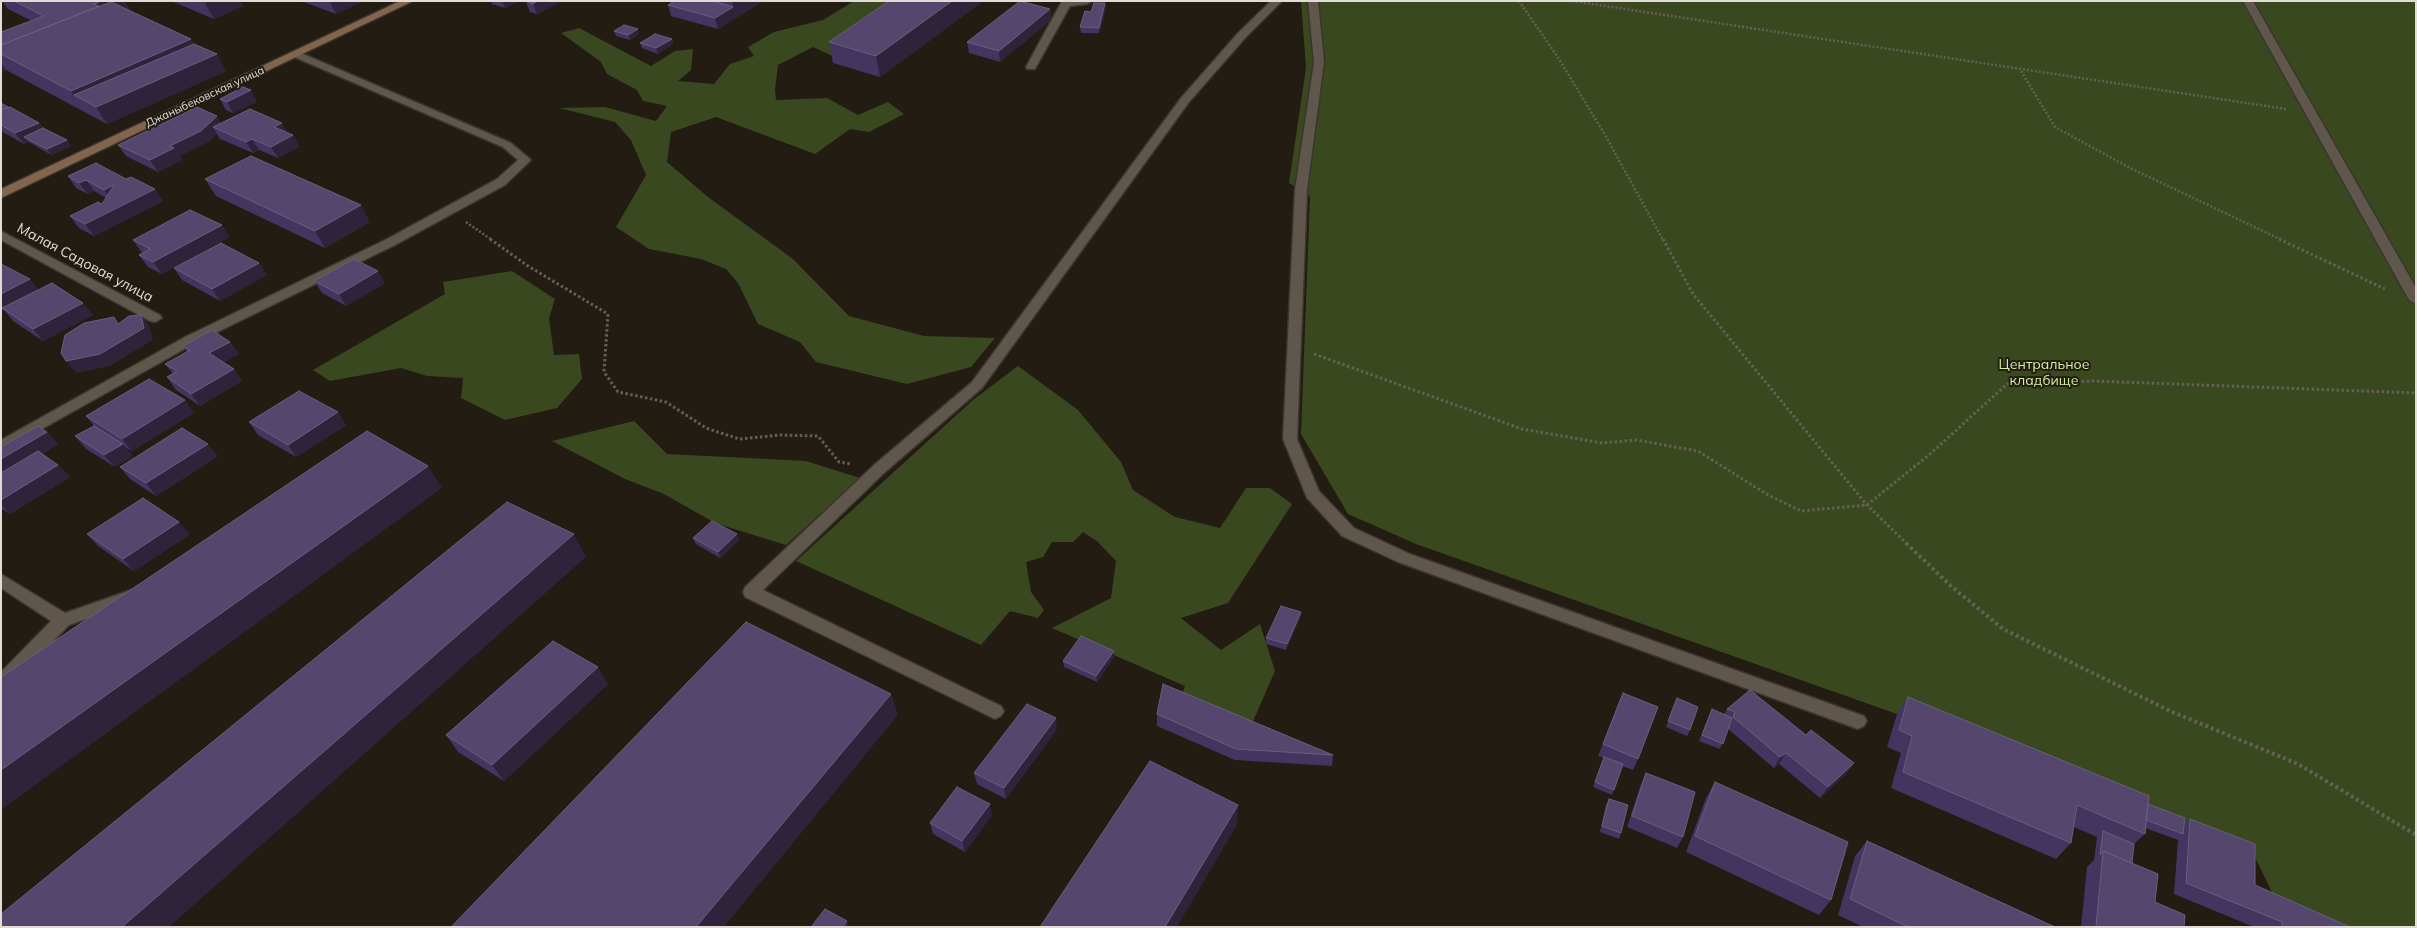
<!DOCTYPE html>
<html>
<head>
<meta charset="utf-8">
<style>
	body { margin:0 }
	#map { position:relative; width:2417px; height:928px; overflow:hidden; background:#221c12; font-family:Mulish,sans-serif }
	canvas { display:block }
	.frame { position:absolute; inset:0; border:2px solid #e1ddd6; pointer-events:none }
</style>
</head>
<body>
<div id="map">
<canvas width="2417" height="928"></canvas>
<div class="frame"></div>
</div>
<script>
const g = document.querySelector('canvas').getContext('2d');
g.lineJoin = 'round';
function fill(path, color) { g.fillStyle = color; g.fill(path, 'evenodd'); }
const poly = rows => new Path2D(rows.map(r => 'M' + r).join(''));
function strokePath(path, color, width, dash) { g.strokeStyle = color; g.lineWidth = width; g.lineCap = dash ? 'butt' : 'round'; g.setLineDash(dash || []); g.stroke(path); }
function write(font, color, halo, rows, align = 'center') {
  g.font = font + ' Mulish,sans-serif'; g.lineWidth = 4; g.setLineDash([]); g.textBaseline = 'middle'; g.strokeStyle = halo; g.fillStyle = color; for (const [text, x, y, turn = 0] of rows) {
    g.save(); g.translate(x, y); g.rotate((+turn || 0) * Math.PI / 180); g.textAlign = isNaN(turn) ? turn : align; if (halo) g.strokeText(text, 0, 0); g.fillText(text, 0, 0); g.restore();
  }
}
const green = poly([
	[854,1,920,1,837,58,813,47,778,65,775,90,776,100,827,98,858,115,888,102,904,114,869,132,850,129,815,154,716,117,671,132,667,162,708,197,793,259,849,316,924,336,995,338,971,367,907,384,816,362,800,342,758,324,738,283,726,269,701,259,649,249,616,227,646,175,631,140,615,122,559,108,605,107,656,121,667,106,643,101,637,90,607,74,601,62,561,33,579,28,651,66,675,51,693,49,691,70,678,81,714,84,730,64,754,56,748,47,774,32,823,20],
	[1301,1,2416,1,2416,927,2313,927,2282,913,2252,851,2133,812,1897,714,1416,544,1348,514,1301,434,1310,196,1289,183,1306,68],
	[512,271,555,299,549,318,554,355,579,354,582,379,557,408,505,420,461,398,463,378,427,376,401,368,330,381,313,370,445,294,443,282],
	[1018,366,1078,410,1121,462,1133,490,1175,517,1220,528,1246,488,1270,488,1292,504,1228,603,1181,618,1221,650,1260,624,1275,671,1247,735,1177,706,1185,686,1052,628,1111,598,1116,561,1097,541,1083,532,1073,542,1052,542,1043,557,1026,562,1031,592,1044,610,1038,618,1010,611,981,645,796,561,973,400],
	[634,421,667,454,806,461,860,478,786,545,715,523,664,494,625,479,552,441]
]);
const pathFar2 = poly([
	[1519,1,1557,56,1604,133,1663,240],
	[1572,1,2286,109],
	[2021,71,2055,127,2130,168,2282,240],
	[466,222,492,240]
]);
const pathFar1 = poly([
	[490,239,528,266,608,314,604,372,618,392,666,402,706,428,739,439,779,435,818,436,839,462,852,464],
	[1663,239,1693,294,1867,505,1907,544],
	[2279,239,2385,289],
	[1314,354,1522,429,1602,443,1636,440,1698,451,1768,495,1801,511,1867,505,1930,454,2007,384,2093,381,2416,393]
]);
const path = poly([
	[1906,543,1951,586,2003,629,2170,711,2298,764,2416,835]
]);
const service = poly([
	[1062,1,1092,1,1087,4,1070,6,1036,67,1035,69,1027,69,1026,67,1062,1],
	[1271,1,1282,1,1246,37,1189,102,982,388,884,473,763,590,1001,706,1004,711,1001,716,995,719,989,716,745,597,743,592,745,587,874,465,972,382,1181,98,1238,33,1271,1],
	[2243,1,2253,1,2416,288,2416,304,2409,300,2243,1],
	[296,51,511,143,531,160,505,185,395,245,195,343,1,452,1,440,185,337,387,239,497,179,518,160,503,147,292,56,291,54,296,51],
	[1,231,160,315,162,318,155,322,150,321,1,240,1,231]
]);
const minor = poly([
	[1308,1,1318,1,1324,62,1307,190,1297,439,1319,491,1354,528,1410,554,1864,716,1867,721,1864,726,1858,729,1398,562,1342,536,1307,498,1283,439,1295,190,1314,62,1308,1],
	[1,574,65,613,131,590,137,591,139,596,137,601,69,625,7,689,1,691,1,672,51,621,1,588,1,574]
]);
const secondary = poly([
	[400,1,413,1,1,198,1,189,400,1]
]);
const wall = poly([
	[2,1,124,1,130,10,129,10,194,44,226,71,107,124,6,70,1,72,1,32,32,21,8,9],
	[171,1,240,1,243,6,214,19],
	[301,1,363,1,336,14],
	[491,1,519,1,505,8,492,4],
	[524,1,562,1,537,14,530,12,526,2],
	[674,1,763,1,718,29,671,16,668,5],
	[889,1,983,1,880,77,833,63,829,42],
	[1105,3,1106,8,1099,33,1081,33,1080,27,1091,12],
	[1050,9,1051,20,1000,62,969,53,967,42],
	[614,31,639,34,630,40,616,36],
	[672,39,673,44,658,54,642,48,640,43],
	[220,99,257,102,233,113,226,110],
	[1,103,39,123,43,128,67,140,71,146,51,155,29,142,24,144,1,131],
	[221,123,288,133,293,135,299,147,278,158,259,150,253,153,220,139,217,134,208,142,180,156,182,160,158,172,126,156,118,145],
	[96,163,163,201,94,236,79,228,70,216,102,204,106,198,94,191,88,194,76,188,68,176],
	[205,179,370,222,325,248,216,196],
	[222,225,229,237,162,274,148,267,139,255,142,253,133,240],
	[259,263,267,275,220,301,182,280,174,268],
	[1,264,39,290,93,315,43,341,13,321,4,310,1,312],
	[314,281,385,283,346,306,322,293],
	[230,342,239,354,224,362,234,369,242,381,200,406,176,390,167,377,173,374,165,364,187,352,183,346],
	[194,413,132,451,125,447,133,456,115,467,86,449,75,436,94,426,86,416],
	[249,422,346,425,296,457,258,435],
	[47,432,58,444,42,454,58,465,70,477,10,514,1,508,1,447],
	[218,456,156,496,130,479,120,467],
	[87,534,190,534,134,571,98,546],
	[737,534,739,540,720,558,696,544,693,538],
	[1301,612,1300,618,1286,650,1266,644,1266,638],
	[1114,651,1114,657,1097,682,1064,667,1063,661],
	[608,684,504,781,458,752,446,735],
	[1623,693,1638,759,1633,770,1622,766,1612,795,1593,787,1604,758,1598,756],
	[1908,697,2148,804,2184,825,2190,819,2255,885,2350,927,2254,927,2174,894,2178,840,2145,828,2145,834,2134,844,2132,863,2155,902,2184,927,2081,927,2087,867,2094,860,2097,837,2074,827,2071,843,2056,859,1891,788,1901,753,1887,747,1897,714],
	[1675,704,1690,730,1687,736,1666,727],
	[1712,709,1724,714,1727,709,1806,735,1854,763,1846,774,1820,798,1779,764,1774,768,1728,729,1720,749,1699,741],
	[1157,714,1333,755,1332,766,1235,760,1157,726],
	[1057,729,1006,799,977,784,974,773],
	[1646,773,1683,837,1677,848,1627,827,1641,784],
	[1715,782,1831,900,1819,915,1686,852,1706,798],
	[1609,799,1621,833,1619,839,1600,832,1606,804],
	[992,815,965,852,933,834,930,823],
	[1867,841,2055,927,1863,927,1838,915,1855,856]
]);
const shadedWall = poly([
	[101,1,124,1,130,10,111,17,94,4],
	[208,1,240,1,243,6,214,19,205,3],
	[334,1,363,1,336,14,330,3],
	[502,1,519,1,505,8],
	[537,1,562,1,537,14,533,4],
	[733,1,763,1,736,18,732,2],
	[952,1,983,1,880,77,876,56],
	[1105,3,1106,8,1099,33,1099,28],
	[733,7,736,18,718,29,715,18],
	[1050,9,1051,20,1000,62,999,51],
	[638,29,639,34,630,40,628,35],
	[191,39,204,60,217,54,226,71,107,124,96,107,74,95,71,91],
	[672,39,673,44,658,54,656,48],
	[1,63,6,70,1,72],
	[251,90,257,102,233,113,227,102],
	[217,116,224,128,213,127,217,134,208,142,180,156,182,160,158,172,150,160,170,146],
	[39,123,47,134,24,137,29,142,24,144,15,133],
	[282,123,289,135,274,127],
	[293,135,299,147,278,158,271,147],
	[252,139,259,150,253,153,246,142],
	[67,140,71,146,51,155,47,149],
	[86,180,94,191,88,194,79,183],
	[114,185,113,201,104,190],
	[155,189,163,201,94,236,85,224],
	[361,205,370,222,325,248,315,231],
	[222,225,229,237,162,274,153,262],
	[259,263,267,275,220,301,212,289],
	[378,271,385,283,346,306,339,294],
	[30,279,40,291,2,308,4,310,1,312,1,294],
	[83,303,93,315,43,341,33,329],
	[141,315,150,327,153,340,110,366,76,373,66,361],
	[230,342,239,354,218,365,209,353],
	[234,369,242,381,200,406,191,394],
	[185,400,194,413,132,451,122,439],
	[338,412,346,425,296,457,288,445],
	[47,432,58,444,1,478,1,459],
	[123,444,133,456,115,467,104,455],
	[208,444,218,456,156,496,146,483],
	[58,465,70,477,10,514,1,505,1,500],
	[428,466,442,488,1,810,1,770],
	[179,522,190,534,134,571,123,559],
	[574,534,586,557,169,927,122,927],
	[737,534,739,540,720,558,718,552],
	[1301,612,1300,618,1286,650,1287,644],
	[1114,651,1114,657,1097,682,1096,676],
	[598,667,608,684,504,781,492,765],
	[891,694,898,715,724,927,696,927],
	[1056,718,1057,729,1006,799,1004,788],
	[1786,753,1779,764,1774,768,1780,757],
	[1854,763,1846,774,1820,798,1828,787],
	[990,804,992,815,965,852,962,841],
	[1238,805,1237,825,1177,927,1165,927],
	[847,921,849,927,843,927]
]);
const building = poly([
	[14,1,101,1,94,4,99,6,1,45,1,32,44,16,14,1],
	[526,1,537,1,533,4,526,1],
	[674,1,713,1,733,7,715,18,668,5,674,1],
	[889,1,952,1,876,56,829,42,889,1],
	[1020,1,1050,9,999,51,967,42,1020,1],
	[111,2,191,39,71,91,1,54,1,45,111,2],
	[1094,3,1105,3,1099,28,1080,27,1085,11,1091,12,1094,3],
	[624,25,638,29,628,35,614,31,624,25],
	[655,34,672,39,656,48,640,43,655,34],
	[194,44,217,54,96,107,74,95,194,44],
	[243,87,251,90,227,102,220,99,243,87],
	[1,103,8,107,1,110,1,103],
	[10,107,39,123,15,133,1,125,1,110,10,107],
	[197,107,217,116,201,131,170,146,174,148,150,160,118,145,197,107],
	[250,109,282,123,274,127,293,135,271,147,252,139,246,142,213,127,250,109],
	[43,128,67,140,47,149,24,137,43,128],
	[251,156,361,205,315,231,205,179,251,156],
	[96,163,126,179,131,177,155,189,85,224,70,216,98,202,102,204,114,185,104,190,86,180,79,183,68,176,96,163],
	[190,210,222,225,153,262,139,255,150,249,133,240,190,210],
	[221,243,259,263,212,289,174,268,221,243],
	[354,259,378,271,339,294,314,281,354,259],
	[1,264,30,279,1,294,1,264],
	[52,283,83,303,33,329,2,308,52,283],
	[141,315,144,328,100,354,66,361,61,353,65,335,84,323,114,317,118,324,129,316,141,315],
	[212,330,230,342,209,353,234,369,191,394,167,377,177,371,165,364,190,350,183,346,212,330],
	[149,379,185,400,122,439,86,416,149,379],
	[299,391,338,412,288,445,249,422,299,391],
	[38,426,47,432,1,459,1,447,38,426],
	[94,426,123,444,104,455,75,436,94,426],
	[182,428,208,444,146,483,120,467,182,428],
	[367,431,428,466,1,770,1,677,367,431],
	[38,451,58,465,1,500,1,473,38,451],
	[143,498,179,522,123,559,87,534,143,498],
	[507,502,574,534,122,927,1,927,1,914,507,502],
	[712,521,737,534,718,552,693,538,712,521],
	[1281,606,1301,612,1287,644,1266,638,1281,606],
	[746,622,891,694,696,927,451,927,746,622],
	[1081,636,1114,651,1096,676,1063,661,1081,636],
	[553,641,598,667,492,765,446,735,553,641],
	[1163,684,1333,755,1236,749,1157,714,1163,684],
	[1750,690,1806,735,1811,730,1854,763,1828,787,1786,753,1780,757,1733,717,1735,712,1727,709,1750,690],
	[1623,693,1658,707,1638,759,1603,744,1623,693],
	[1908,697,2149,796,2145,834,2077,805,2071,843,1903,772,1912,736,1899,730,1908,697],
	[1677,698,1698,707,1690,730,1668,721,1677,698],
	[1027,704,1056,718,1004,788,974,773,1027,704],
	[1712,709,1732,718,1723,744,1702,735,1712,709],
	[1604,757,1623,764,1614,790,1595,782,1604,757],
	[1150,761,1238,805,1165,927,1040,927,1150,761],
	[1646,773,1695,792,1683,837,1632,816,1646,773],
	[1715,782,1848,842,1831,900,1695,836,1715,782],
	[957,787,990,804,962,841,930,823,957,787],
	[1609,799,1628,805,1621,833,1602,826,1609,799],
	[2148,804,2185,818,2183,834,2146,820,2148,804],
	[2190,819,2255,844,2255,885,2350,927,2282,927,2282,922,2186,883,2190,819],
	[2103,831,2134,844,2132,863,2103,851,2100,855,2103,831],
	[1867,841,2055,927,1908,927,1850,899,1867,841],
	[2103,851,2158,874,2155,902,2185,915,2184,927,2096,927,2103,851],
	[825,909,847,921,843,927,811,927,825,909]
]);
const farStreetnames = [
	["Джаныбековская улица",205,97,-25]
];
const streetNames = [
	["Малая Садовая улица",85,263,28]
];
const parkNames = [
	["Центральное",2044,365],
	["кладбище",2044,381]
];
fill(green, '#3a481f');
strokePath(service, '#3b3530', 3);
strokePath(minor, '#3b3530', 3);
strokePath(secondary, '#3b3530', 3);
strokePath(pathFar2, '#655f56', 2.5, [2, 2]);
strokePath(pathFar1, '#655f56', 3, [2.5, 2.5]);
strokePath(path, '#655f56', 4, [3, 3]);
fill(service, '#5f574b');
fill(minor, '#5f574b');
fill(secondary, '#83644c');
fill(wall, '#433460');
fill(shadedWall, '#2f233b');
fill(building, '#54466d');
strokePath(building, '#6a5e7d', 1);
write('11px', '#e1ddd6', '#221c12', farStreetnames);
write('14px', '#e1ddd6', '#221c12', streetNames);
write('14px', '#d1f09b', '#221c12', parkNames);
</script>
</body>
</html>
